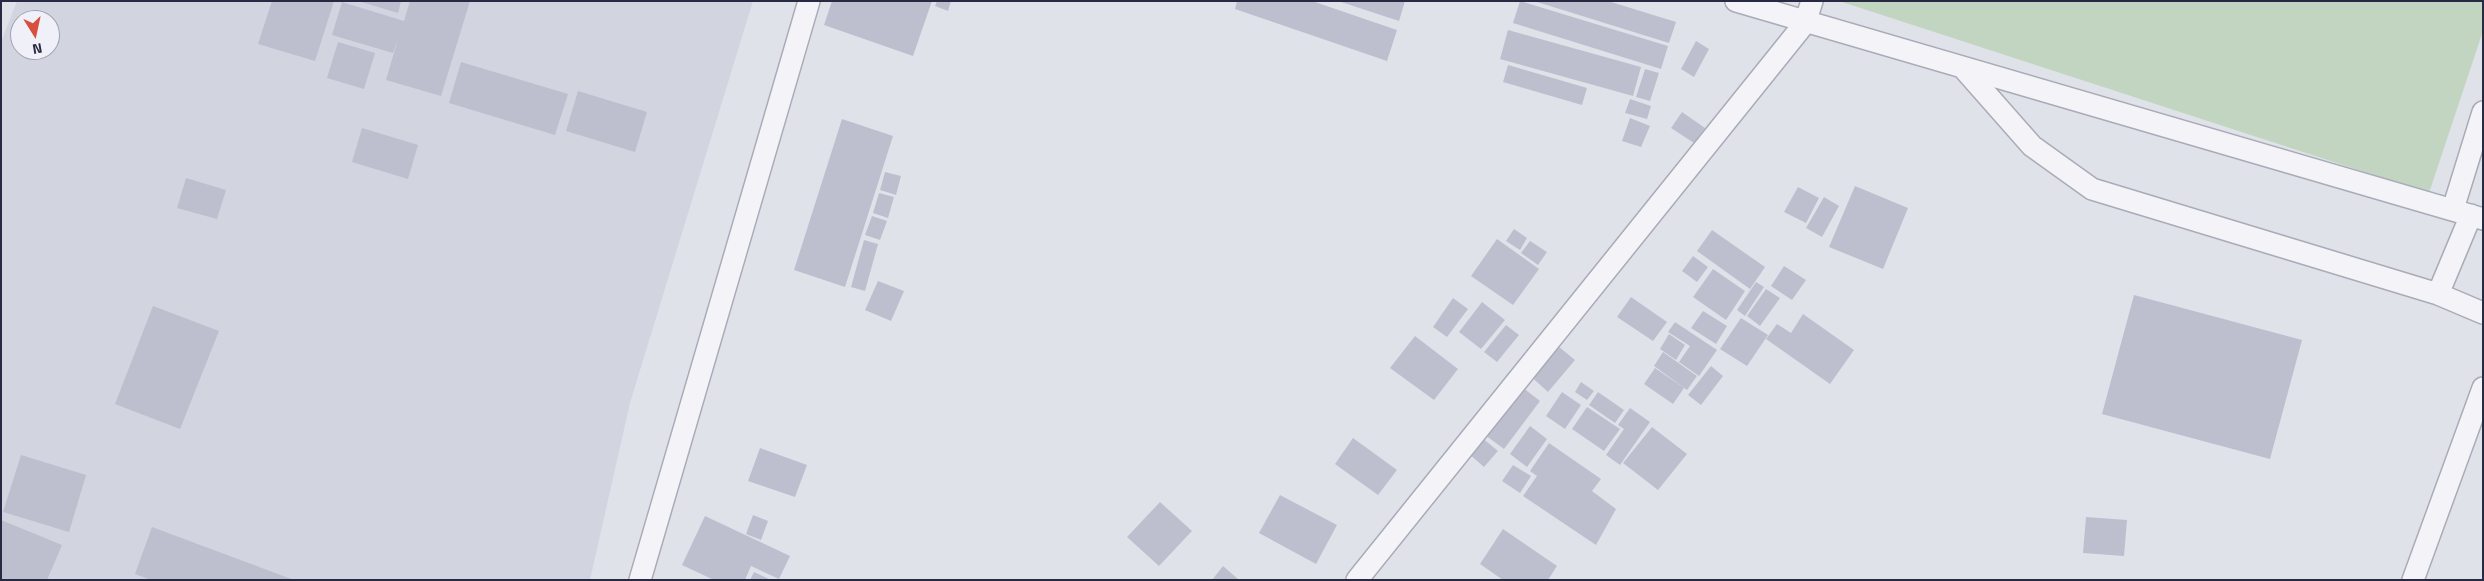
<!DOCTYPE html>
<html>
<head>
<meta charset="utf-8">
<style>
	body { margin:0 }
	#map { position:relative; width:2484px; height:581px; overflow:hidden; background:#e0e2ea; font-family:"Titillium Web",sans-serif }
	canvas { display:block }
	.frame { position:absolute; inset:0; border:2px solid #282a43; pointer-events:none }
	.north { position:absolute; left:10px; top:10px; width:50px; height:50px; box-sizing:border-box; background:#f0f1f8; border:1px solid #a0a1b0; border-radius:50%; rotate:170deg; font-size:14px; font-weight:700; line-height:20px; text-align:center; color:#282a43 }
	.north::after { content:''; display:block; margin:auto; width:18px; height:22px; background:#d8503d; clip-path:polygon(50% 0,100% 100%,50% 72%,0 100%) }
</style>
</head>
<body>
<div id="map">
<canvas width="2484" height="581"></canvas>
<div class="frame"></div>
<div class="north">N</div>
</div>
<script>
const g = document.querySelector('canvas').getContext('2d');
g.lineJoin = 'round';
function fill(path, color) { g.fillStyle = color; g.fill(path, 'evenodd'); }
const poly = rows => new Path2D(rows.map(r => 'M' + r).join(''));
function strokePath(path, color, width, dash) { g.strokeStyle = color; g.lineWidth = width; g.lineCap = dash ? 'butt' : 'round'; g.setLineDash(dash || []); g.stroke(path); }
const built = poly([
	[17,1,753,1,630,403,590,580,1,580,1,42],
	[20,20,50,20,50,50,20,50]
]);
const green = poly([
	[1839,1,2483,1,2483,31,2429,193]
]);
const building = poly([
	[272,1,334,1,315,61,258,44],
	[358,1,401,1,398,13],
	[410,1,470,1,441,96,386,80,398,39,393,53,332,35,342,2,404,21],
	[832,1,932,1,913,56,824,25],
	[937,1,951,1,948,11,935,6],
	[1237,1,1312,1,1397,30,1387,61,1235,9],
	[1338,1,1405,1,1399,21],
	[1520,1,1668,46,1661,69,1513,23],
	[1608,1,1676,22,1669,43,1537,2],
	[1508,30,1641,67,1633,96,1500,59],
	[1696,41,1709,49,1694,77,1681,69],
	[338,42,375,53,364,89,327,78],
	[461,62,568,94,555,135,449,103],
	[1508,65,1587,88,1582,105,1503,82],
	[1645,69,1659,73,1650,101,1636,97],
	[578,91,647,112,635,152,566,131],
	[1630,99,1651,106,1647,119,1625,113],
	[1682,112,1705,128,1694,143,1671,128],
	[1630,118,1650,126,1641,147,1622,141],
	[842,119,893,136,845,287,794,270],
	[362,128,418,145,408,179,352,162],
	[885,172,901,176,896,195,880,190],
	[186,178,226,190,217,219,177,208],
	[1855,186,1908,208,1883,269,1829,247],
	[1798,187,1819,198,1806,223,1784,212],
	[879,193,894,197,888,218,873,213],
	[1824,197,1839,206,1822,237,1806,228],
	[872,216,887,221,880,240,865,235],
	[1514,229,1527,238,1520,250,1506,241],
	[1712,230,1765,267,1750,289,1697,251],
	[1497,239,1539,269,1513,305,1471,276],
	[864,240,878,244,865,291,851,287],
	[1530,241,1547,252,1538,265,1521,253],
	[1693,256,1708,267,1697,282,1682,271],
	[1784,266,1806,280,1792,300,1771,286],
	[1713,269,1745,291,1726,320,1693,297],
	[878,281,904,291,891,321,865,310],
	[1756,282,1764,287,1745,316,1737,310],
	[1766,289,1780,298,1760,326,1747,316],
	[2134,295,2302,340,2270,459,2102,414],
	[1631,297,1667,322,1653,341,1617,317],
	[1453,298,1468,309,1447,337,1433,327],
	[1482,302,1505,320,1481,349,1459,332],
	[153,306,219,331,180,429,115,404],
	[1703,311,1727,326,1716,344,1691,328],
	[1803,314,1854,350,1830,384,1766,339,1777,324,1791,333],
	[1741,318,1768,335,1747,366,1720,349],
	[1675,322,1717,350,1699,376,1679,362,1690,346,1668,332],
	[1506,325,1519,335,1497,362,1484,352],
	[1669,334,1685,345,1676,360,1660,349],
	[1415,336,1458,369,1434,400,1390,368],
	[1553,342,1575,360,1548,392,1527,373],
	[1663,352,1697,376,1687,390,1654,366],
	[1711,366,1723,376,1701,405,1688,395],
	[1655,368,1684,388,1673,404,1644,384],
	[1581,382,1594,391,1587,400,1575,392],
	[1522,387,1540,401,1504,449,1485,435],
	[1562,392,1581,405,1565,429,1546,416],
	[1598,392,1624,410,1615,423,1589,405],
	[1587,407,1620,429,1604,451,1572,429],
	[1630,408,1650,422,1620,465,1606,455,1624,429,1618,425],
	[1530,426,1547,439,1527,467,1510,454],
	[1652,427,1687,454,1658,490,1623,463],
	[1481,437,1498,451,1484,467,1468,453],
	[1353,438,1397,470,1378,495,1335,464],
	[1549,443,1601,479,1592,491,1616,509,1596,545,1523,496,1537,476,1530,471],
	[760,448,807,465,795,497,748,481],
	[21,455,86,475,69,532,3,512],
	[1513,465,1531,476,1520,493,1502,481],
	[1280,495,1337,525,1316,564,1259,533],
	[1160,502,1192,531,1159,566,1127,537],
	[753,515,768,521,761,540,746,534],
	[705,516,790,556,779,579,751,566,745,580,714,580,682,565],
	[2086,517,2127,520,2124,556,2083,553],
	[1,520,62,545,47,580,1,580],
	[152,527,294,580,151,580,135,574],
	[1503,529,1557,566,1548,580,1503,580,1480,564],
	[1223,566,1239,580,1212,580],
	[754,572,771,580,750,580]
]);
const service = poly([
	[1736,1,2483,219],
	[1965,70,2032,146,2092,189,2438,294,2483,313],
	[2453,209,2483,112],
	[2438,294,2471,215],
	[640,580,809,1],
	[1357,580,1805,23,1812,1],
	[2413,580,2483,388]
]);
fill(built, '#d2d4e0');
fill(green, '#c1d5c1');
fill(building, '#bdbfce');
strokePath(service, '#a9abb8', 24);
strokePath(service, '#f4f4f8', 21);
</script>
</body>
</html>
